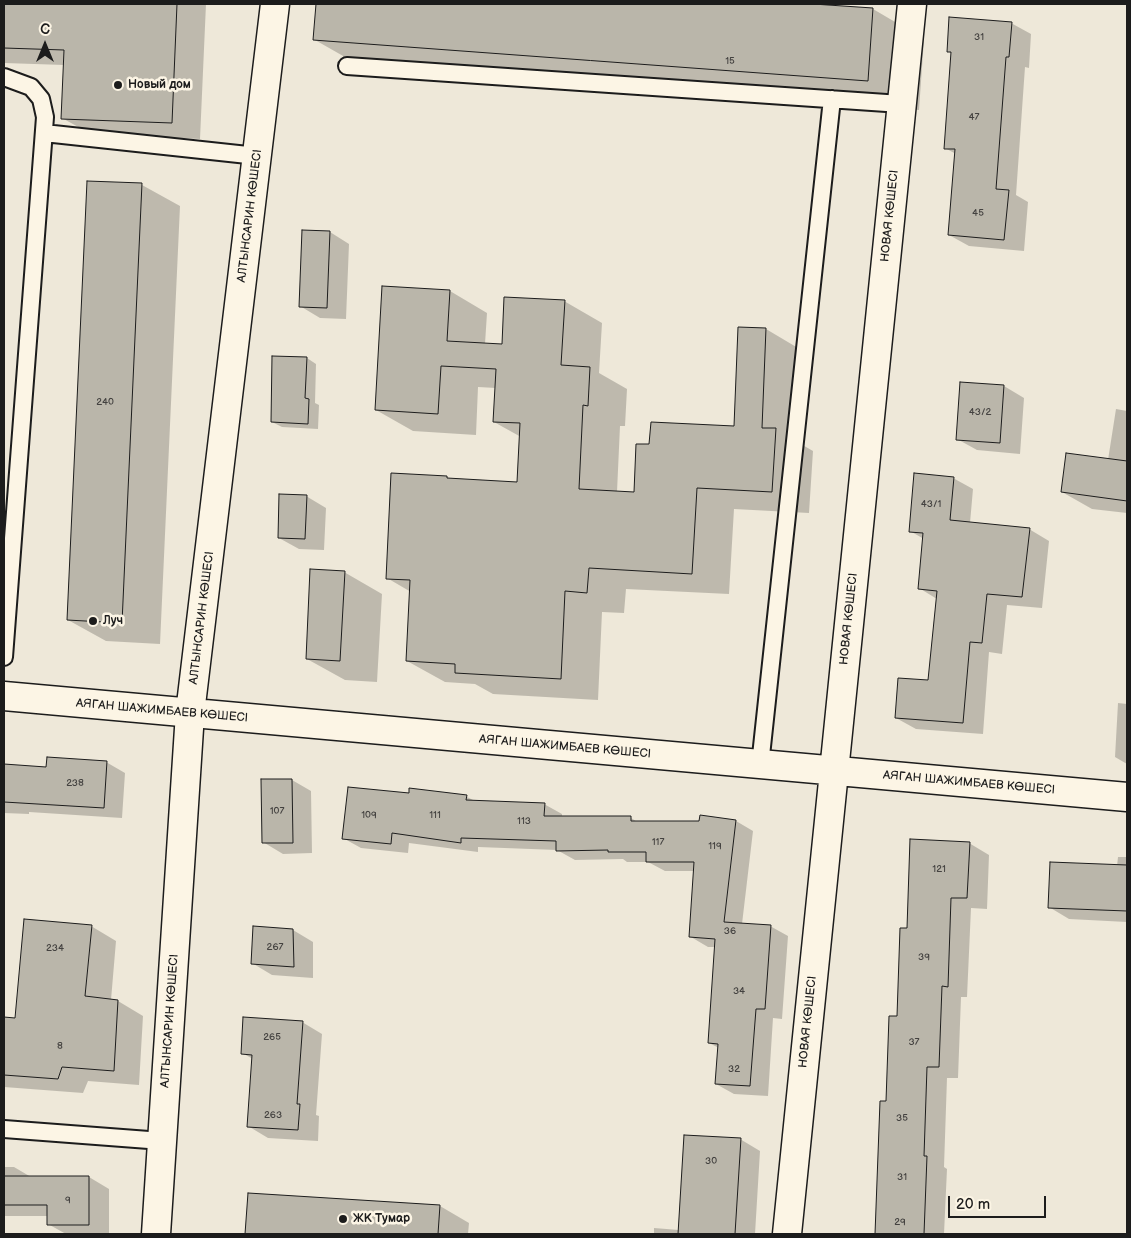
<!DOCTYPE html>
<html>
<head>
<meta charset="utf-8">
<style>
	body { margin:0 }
	#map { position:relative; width:1131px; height:1238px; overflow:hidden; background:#eee8d9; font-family:"Balsamiq Sans",sans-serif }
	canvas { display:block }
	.frame { position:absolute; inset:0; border:5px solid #1c1c1c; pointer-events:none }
	.north { position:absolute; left:20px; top:20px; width:50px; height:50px; -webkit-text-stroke:4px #fcf5e5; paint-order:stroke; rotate:0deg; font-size:14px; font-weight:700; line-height:20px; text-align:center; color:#1c1c1c }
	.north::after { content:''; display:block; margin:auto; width:18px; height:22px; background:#1c1c1c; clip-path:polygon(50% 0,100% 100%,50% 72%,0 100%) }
	.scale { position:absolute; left:948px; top:1196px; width:98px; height:22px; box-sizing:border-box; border:2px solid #1c1c1c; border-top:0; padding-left:6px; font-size:15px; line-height:18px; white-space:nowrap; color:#1c1c1c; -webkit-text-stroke:4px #fcf5e5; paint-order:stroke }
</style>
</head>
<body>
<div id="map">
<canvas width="1131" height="1238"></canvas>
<div class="frame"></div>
<div class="north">С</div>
<div class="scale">20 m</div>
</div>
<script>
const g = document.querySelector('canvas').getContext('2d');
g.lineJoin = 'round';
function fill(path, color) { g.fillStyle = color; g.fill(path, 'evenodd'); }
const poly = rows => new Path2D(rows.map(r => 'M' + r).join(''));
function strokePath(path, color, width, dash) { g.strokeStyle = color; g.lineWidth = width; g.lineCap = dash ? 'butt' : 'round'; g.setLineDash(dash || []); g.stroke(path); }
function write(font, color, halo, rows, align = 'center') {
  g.font = font + ' "Balsamiq Sans",sans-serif'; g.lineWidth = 5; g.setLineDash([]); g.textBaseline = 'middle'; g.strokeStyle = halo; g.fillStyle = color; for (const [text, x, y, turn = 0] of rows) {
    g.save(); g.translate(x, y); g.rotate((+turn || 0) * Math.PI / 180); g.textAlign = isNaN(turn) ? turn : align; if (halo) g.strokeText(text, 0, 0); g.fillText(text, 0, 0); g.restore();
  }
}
const shadow = poly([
	[4,4,206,4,200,139,91,134,62,118,64,65,4,63],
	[317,4,796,4,873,9,924,39,919,110,366,69,315,40],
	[1011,23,1031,34,1029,68,1025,67,1016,195,1028,202,1024,251,969,246,949,235,956,154,945,148,952,54,948,51],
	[142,185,180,206,160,644,106,641,68,620],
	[330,232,349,244,346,319,320,318,300,306],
	[450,291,487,313,485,344,503,345,564,301,602,323,599,373,627,389,625,426,620,426,617,492,635,493,651,445,735,427,766,329,803,351,799,443,813,451,809,513,734,509,729,594,626,589,624,613,602,612,598,700,493,694,475,684,445,682,407,661,411,592,387,578,447,477,452,480,518,483,521,437,494,422,496,388,478,387,476,435,413,431,376,410],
	[307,358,316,364,315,403,319,405,318,429,282,427,272,422],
	[1004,386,1024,398,1020,454,977,450,957,439],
	[1116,409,1127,411,1127,513,1092,509,1062,492,1108,460],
	[953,478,973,489,970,523,1029,529,1049,541,1042,608,1007,605,1002,654,989,652,983,734,916,729,896,718,929,681,937,599,919,588,924,539,910,531],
	[306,496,326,508,324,550,299,549,279,538],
	[344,572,382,594,377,682,345,680,307,659],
	[1118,703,1127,704,1127,764,1115,757],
	[106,762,125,773,122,818,29,812,29,814,4,813,4,766,47,768],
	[292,780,311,791,312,853,283,854,263,842],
	[410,795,467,797,475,801,544,804,562,814,562,818,631,818,639,823,736,821,753,831,742,924,770,926,788,936,782,1019,773,1018,768,1096,734,1094,716,1084,719,1048,709,1043,715,947,708,947,691,937,695,871,665,871,648,862,627,862,623,859,575,860,557,850,478,847,478,852,409,843,408,853,361,848,343,838],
	[969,843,989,855,987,909,971,908,967,997,961,997,958,1078,947,1078,944,1167,947,1169,944,1234,876,1234,881,1102,887,1102,908,930],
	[1118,857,1127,857,1127,922,1069,919,1049,907,1117,866],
	[91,926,116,941,111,1000,118,1001,143,1016,139,1085,88,1081,83,1093,4,1087,4,1018,16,1019],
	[293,930,313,942,313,978,272,975,252,963],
	[302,1022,322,1034,316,1115,319,1116,318,1141,268,1138,248,1126,253,1059,242,1053],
	[740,1139,760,1151,755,1234,654,1234,654,1228,679,1230],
	[4,1167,14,1167,31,1177,89,1177,109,1189,109,1234,66,1234,48,1224,48,1216,4,1216],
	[249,1195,440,1206,469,1223,468,1234,246,1234]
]);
const building = poly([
	[4,4,177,4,172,123,61,119,64,50,4,48,4,4],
	[316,4,813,4,873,8,868,81,313,40,316,4],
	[949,17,1012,22,1009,57,1006,57,996,189,1009,190,1004,240,948,235,955,149,944,149,951,52,947,52,949,17],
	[87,181,142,183,122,623,67,620,87,181],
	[302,230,330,231,327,308,299,307,302,230],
	[382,286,450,290,447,341,502,344,504,297,565,300,561,365,590,367,588,406,583,405,579,489,634,492,636,444,649,444,651,422,734,426,738,327,766,328,762,428,776,428,772,492,697,488,692,574,589,568,587,593,565,591,561,679,455,673,455,664,406,661,410,580,386,579,391,473,447,476,447,478,517,482,520,423,493,422,496,369,441,366,438,414,375,410,382,286],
	[272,356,307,357,305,398,309,399,308,424,271,422,272,356],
	[960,382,1004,385,1000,443,956,440,960,382],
	[1066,453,1127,461,1127,501,1061,492,1066,453],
	[914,473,954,477,950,520,1030,528,1022,597,987,594,982,643,970,642,963,723,895,718,898,678,928,680,937,591,918,589,923,533,909,532,914,473],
	[279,494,307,495,305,539,278,538,279,494],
	[310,569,345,571,340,661,306,659,310,569],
	[47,757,107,761,104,808,4,802,4,764,46,767,47,757],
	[261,779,292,779,293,843,262,843,261,779],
	[348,787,409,793,409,788,467,795,466,800,545,803,544,816,631,816,631,821,699,821,700,815,736,820,724,922,771,925,765,1009,756,1009,750,1086,715,1084,718,1044,708,1043,715,939,689,937,694,862,646,862,646,852,608,852,608,850,556,851,556,841,461,838,461,843,392,833,391,844,342,839,348,787],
	[910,839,970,842,967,898,951,898,948,987,942,986,939,1067,927,1067,924,1156,927,1156,924,1234,875,1234,880,1101,886,1101,889,1016,897,1016,900,928,907,928,910,839],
	[1050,862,1127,865,1127,911,1048,908,1050,862],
	[24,919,92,925,85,996,118,1000,114,1071,62,1067,58,1079,4,1075,4,1017,15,1018,24,919],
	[253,926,293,929,294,967,251,964,253,926],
	[243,1017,303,1021,297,1104,300,1104,298,1130,247,1127,252,1055,241,1054,243,1017],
	[684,1135,741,1138,735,1234,678,1234,684,1135],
	[4,1176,89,1176,89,1225,47,1225,47,1205,4,1205,4,1176],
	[248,1193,440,1205,438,1234,245,1234,248,1193]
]);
const lane = poly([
	[347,66,901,104],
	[4,77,31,87,41,99,45,117,4,657],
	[44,133,257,156],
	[760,765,832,99],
	[4,1129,162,1141]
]);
const street = poly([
	[4,696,1127,797],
	[190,713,275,4],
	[787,1234,912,4]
]);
const secondary = poly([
	[156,1234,190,713]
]);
const markers = [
	[118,85,5,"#1c1c1c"],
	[93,621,5,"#1c1c1c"],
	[343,1219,5,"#1c1c1c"]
];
const numberNames = [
	["31",979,37],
	["15",730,61],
	["47",974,117],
	["45",978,213],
	["240",105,402],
	["43/2",980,412],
	["43/1",931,504],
	["238",75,783],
	["107",277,811],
	["109",369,815],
	["111",435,815],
	["113",524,821],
	["117",658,842],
	["119",715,846],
	["121",939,869],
	["36",730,931],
	["267",275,947],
	["234",55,948],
	["39",924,957],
	["34",739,991],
	["265",272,1037],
	["37",914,1042],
	["8",60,1046],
	["32",734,1069],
	["263",273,1115],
	["35",902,1118],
	["30",711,1161],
	["31",902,1177],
	["9",68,1200],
	["29",900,1222]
];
const poiNames = [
	["Новый дом",128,85],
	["Луч",103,621],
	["ЖК Тумар",353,1219]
];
const streetNames = [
	["АЛТЫНСАРИН КӨШЕСІ",250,216,-83],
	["НОВАЯ КӨШЕСІ",890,216,-84],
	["АЛТЫНСАРИН КӨШЕСІ",202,618,-83],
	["НОВАЯ КӨШЕСІ",849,619,-84],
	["АЯГАН ШАЖИМБАЕВ КӨШЕСІ",162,711,5],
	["АЯГАН ШАЖИМБАЕВ КӨШЕСІ",565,747,5],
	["АЯГАН ШАЖИМБАЕВ КӨШЕСІ",969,783,5],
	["АЛТЫНСАРИН КӨШЕСІ",170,1021,-86],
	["НОВАЯ КӨШЕСІ",808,1022,-84]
];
fill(shadow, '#0003');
fill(building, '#bab6aa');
strokePath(building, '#1c1c1c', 1);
strokePath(lane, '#1c1c1c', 20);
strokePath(street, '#1c1c1c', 31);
strokePath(secondary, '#1c1c1c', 31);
strokePath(lane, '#fcf5e5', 16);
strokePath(street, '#fcf5e5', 28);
strokePath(secondary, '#fcf5e5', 28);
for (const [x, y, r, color] of markers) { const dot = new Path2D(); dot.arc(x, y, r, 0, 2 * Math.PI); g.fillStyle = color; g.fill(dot); strokePath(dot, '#fcf5e5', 2); }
write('10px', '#444240', null, numberNames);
write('bold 12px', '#1c1c1c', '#fcf5e5', poiNames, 'left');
write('12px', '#1c1c1c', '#fcf5e5', streetNames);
</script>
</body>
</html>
